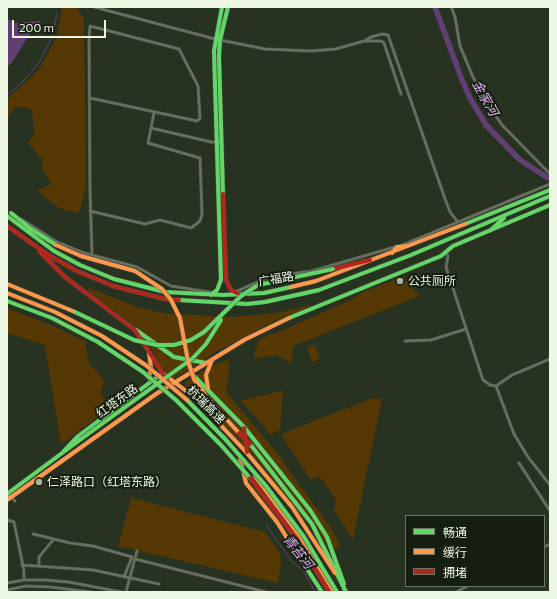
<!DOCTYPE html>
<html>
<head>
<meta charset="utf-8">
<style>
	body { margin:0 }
	#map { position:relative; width:557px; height:599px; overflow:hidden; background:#283220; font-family:Commissioner,"Noto Sans SC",sans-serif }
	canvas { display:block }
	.frame { position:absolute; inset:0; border:8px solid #ecf8e4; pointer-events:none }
	.legend { position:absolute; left:405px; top:515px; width:140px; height:72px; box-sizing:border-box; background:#161e0f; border:1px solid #6c7564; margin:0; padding:5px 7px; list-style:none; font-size:12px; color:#ecf8e4 }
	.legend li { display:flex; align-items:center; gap:8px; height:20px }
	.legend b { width:20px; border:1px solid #6c7564 }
	.scale { position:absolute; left:12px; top:20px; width:94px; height:18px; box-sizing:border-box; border:2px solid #ecf8e4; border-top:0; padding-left:5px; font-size:12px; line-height:14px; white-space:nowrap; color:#ecf8e4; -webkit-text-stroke:3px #161e0f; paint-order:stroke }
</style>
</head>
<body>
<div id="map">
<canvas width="557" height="599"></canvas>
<div class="frame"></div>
<ul class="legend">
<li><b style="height:5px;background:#63d668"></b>畅通</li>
<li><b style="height:5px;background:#ff974d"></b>缓行</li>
<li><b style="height:5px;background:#b3261e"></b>拥堵</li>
</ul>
<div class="scale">200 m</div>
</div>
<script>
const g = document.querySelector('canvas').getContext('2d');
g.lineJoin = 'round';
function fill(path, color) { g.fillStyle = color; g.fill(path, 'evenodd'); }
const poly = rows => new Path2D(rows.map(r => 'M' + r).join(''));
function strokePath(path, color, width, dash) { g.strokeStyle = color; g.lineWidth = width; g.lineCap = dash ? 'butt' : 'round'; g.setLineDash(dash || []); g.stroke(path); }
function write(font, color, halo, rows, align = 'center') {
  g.font = font + ' Commissioner,"Noto Sans SC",sans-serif'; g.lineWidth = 4; g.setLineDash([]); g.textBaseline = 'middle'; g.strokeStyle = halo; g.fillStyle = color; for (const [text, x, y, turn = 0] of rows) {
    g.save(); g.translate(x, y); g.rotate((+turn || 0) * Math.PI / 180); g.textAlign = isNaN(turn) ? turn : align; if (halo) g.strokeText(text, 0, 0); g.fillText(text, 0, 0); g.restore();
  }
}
const green = poly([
	[62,7,76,7,84,18,86,177,85,192,79,213,59,208,37,191,51,184,42,167,43,160,28,143,34,136,32,110,25,107,15,107,7,118,7,99,38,71,57,37],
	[404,276,419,296,293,346,291,363,277,355,256,359,254,355,259,340,268,335,274,334,351,300,361,293],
	[89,288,139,308,164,313,231,317,277,313,310,305,311,307,283,317,219,350,174,379,163,371,143,332,88,291],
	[7,308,53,326,85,341,89,363,104,380,101,393,108,409,61,444,45,345,7,333],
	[315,345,320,359,312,362,307,348],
	[226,360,230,364,226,392,283,460,287,468,329,525,341,546,330,550,309,519,305,521,253,455,184,384,202,371],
	[283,390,280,430,269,435,265,427,240,401],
	[373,398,382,399,353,539,334,511,336,499,320,477,310,479,281,434],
	[131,498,265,532,280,553,281,564,278,583,118,546]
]);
const water = poly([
	[7,18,14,23,40,21,41,27,34,27,13,61,7,67]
]);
const stream = poly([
	[7,96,25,79,39,63,51,39,57,14],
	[266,525,292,562,303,570,315,592]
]);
const river = poly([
	[435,7,462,80,470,98,486,125,520,160,548,178]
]);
const street = poly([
	[94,7,215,39,265,49,311,51,336,49,364,41,381,41,384,43,401,94],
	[452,9,455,17,460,46,473,77,491,109,502,125,550,174],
	[364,41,371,37,382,34,388,35,444,196,450,212,457,221],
	[90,98,197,121,200,118,198,86,179,49,90,26,89,40,90,190,92,254],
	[151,128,211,142,221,142],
	[90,211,145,224,160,220,191,228,200,221,202,214,200,158,148,143,154,113],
	[21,219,57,242,84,253,137,267,171,286,215,293],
	[400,246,550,184],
	[446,253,448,256,446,267,483,380,490,385,496,386,512,375,550,359],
	[235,292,269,277,312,271,395,247],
	[405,341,431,340,466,329],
	[496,386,514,434,528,457,550,485],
	[519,463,550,511],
	[7,493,15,501],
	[7,520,14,522,24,571,24,580],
	[33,534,70,543,93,546,132,557,124,577],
	[544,547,550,544],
	[135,559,266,592],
	[22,565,93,570,159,584],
	[39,565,39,557,53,540],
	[7,583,24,580,45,580,68,582,122,592],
	[7,590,26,586,50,587,91,592],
	[126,592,137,551],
	[456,592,468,586]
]);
const fast = poly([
	[223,194,219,56,220,40,228,7],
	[11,213,31,229,56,245],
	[7,216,54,251,80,265,114,279,165,292,223,295,264,293,291,287],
	[465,224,550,190],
	[491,230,504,218],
	[211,295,217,290,221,280,214,51,222,7],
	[179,300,247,304,265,302,319,290,411,255,550,196],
	[289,318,441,256,453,246,550,205],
	[136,330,174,357,206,363],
	[194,376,244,427,310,510,327,537,344,584],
	[250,444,312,524,346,592],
	[63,452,77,437,160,375],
	[7,494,81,439],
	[294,549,322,592]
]);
const slow = poly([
	[392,253,397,247,408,246],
	[7,284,75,312],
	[291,287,316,281,465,224],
	[149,353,151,367,149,378],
	[165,375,194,397,247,453,292,507,335,573],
	[194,379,208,399,239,433],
	[208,388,206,375,212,360],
	[240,458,246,483,277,522,294,549],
	[255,476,290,523,333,592],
	[7,500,156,394,244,340,289,318]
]);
const jam = poly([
	[223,194,226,280,231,290,239,294],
	[7,226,50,256,77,271,113,286,165,299,179,300],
	[40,252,65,277,135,330,167,380],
	[333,269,370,260],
	[244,428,247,452]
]);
const fastBridge = poly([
	[7,301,52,318,98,342,143,372,176,400,221,445,250,478],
	[75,312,134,340,157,345,174,345,191,340,204,332,241,296,258,285,333,269],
	[187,400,226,440,266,486,304,537,337,592],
	[81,439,193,358,206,344,221,320]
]);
const slowBridge = poly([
	[56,245,81,256,135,271,162,289,171,300,180,318,188,361,194,379],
	[7,293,55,312,102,336,147,366,187,400]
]);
const jamBridge = poly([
	[239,433,250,444],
	[250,478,298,541,329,592]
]);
const markers = [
	[400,281,4,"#a7b39f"],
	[39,482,4,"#a7b39f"]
];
const streetNames = [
	["广福路",276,279,-10],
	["红塔东路",117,401,-36],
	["杭瑞高速",206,405,45]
];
const poiNames = [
	["公共厕所",408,281],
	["仁泽路口（红塔东路）",47,482]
];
const waterNames = [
	["金家河",485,98,61],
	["青苔河",298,552,51]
];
fill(green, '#553804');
fill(water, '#613f74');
strokePath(stream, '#613f74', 1);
strokePath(river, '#613f74', 5.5);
strokePath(street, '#454e3e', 3.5);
strokePath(fast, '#454e3e', 5);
strokePath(slow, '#454e3e', 5);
strokePath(jam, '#454e3e', 5);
strokePath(street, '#676f61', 2.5);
strokePath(fast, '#63d668', 4);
strokePath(slow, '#ff974d', 4);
strokePath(jam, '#b3261e', 4);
strokePath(fastBridge, '#454e3e', 5, []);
strokePath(slowBridge, '#454e3e', 5, []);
strokePath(jamBridge, '#454e3e', 5, []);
strokePath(fastBridge, '#63d668', 4);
strokePath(slowBridge, '#ff974d', 4);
strokePath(jamBridge, '#b3261e', 4);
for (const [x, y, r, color] of markers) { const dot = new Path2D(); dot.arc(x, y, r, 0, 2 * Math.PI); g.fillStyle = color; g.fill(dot); strokePath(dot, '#161e0f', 1.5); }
write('12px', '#ecf8e4', '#161e0f', streetNames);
write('12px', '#ecf8e4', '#161e0f', poiNames, 'left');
write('italic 13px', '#deb1f8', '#161e0f', waterNames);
</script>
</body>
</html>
